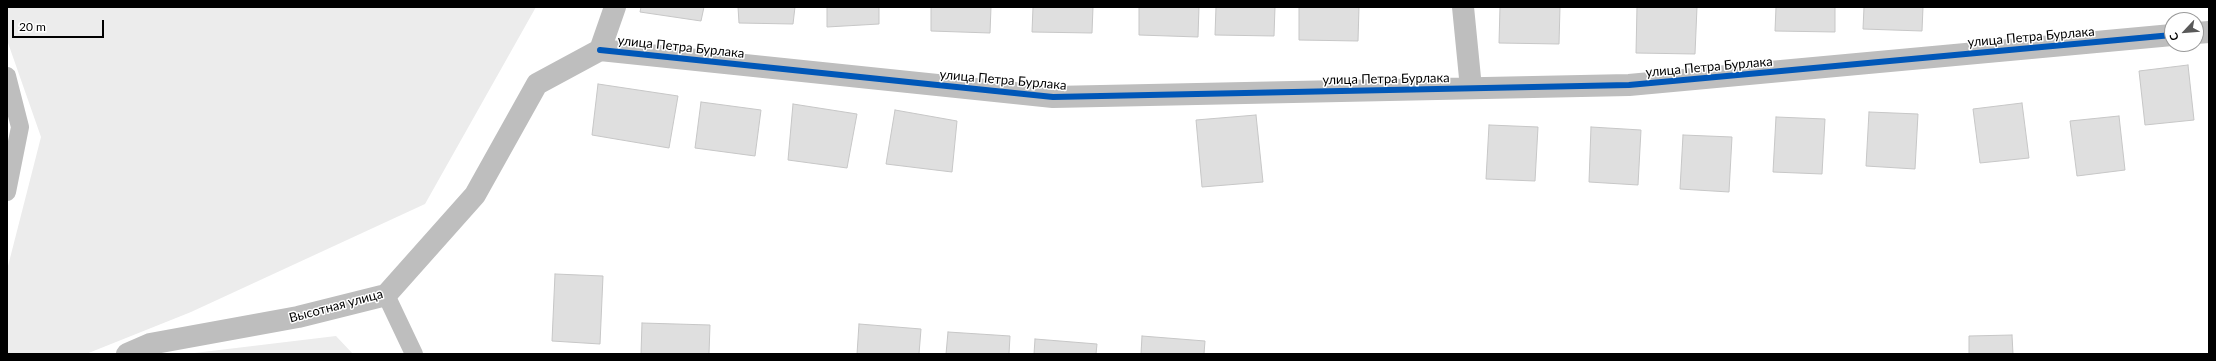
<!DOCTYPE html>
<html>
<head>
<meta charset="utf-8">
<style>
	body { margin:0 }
	#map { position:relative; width:2216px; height:361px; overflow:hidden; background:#fff; font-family:Lato,sans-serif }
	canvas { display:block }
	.frame { position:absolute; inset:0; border:8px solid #000; pointer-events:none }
	.north { position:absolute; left:2164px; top:12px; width:40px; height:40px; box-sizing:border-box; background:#fff; border:1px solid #999; border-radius:50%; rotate:244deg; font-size:11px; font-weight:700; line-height:16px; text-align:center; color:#000 }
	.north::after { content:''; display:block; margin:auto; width:14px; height:18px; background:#595959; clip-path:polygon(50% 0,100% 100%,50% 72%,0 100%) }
	.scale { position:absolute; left:12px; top:20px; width:92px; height:18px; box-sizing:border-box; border:2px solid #000; border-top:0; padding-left:5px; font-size:12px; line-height:14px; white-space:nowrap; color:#000; -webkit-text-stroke:3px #fff; paint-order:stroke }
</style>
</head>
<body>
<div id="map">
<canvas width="2216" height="361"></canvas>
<div class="frame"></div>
<div class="north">С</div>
<div class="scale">20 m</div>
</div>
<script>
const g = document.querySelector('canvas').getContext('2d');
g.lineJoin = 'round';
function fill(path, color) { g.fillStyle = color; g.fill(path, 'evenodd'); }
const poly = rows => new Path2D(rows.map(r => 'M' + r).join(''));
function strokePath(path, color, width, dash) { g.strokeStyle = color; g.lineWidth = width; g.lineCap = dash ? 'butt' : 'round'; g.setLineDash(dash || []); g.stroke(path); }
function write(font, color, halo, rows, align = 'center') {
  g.font = font + ' Lato,sans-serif'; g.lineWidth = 3; g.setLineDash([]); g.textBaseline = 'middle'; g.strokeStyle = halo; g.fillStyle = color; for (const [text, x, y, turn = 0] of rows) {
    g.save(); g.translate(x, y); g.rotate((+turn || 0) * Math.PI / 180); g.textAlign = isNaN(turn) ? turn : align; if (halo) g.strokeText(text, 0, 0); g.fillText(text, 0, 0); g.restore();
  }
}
const green = poly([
	[7,7,536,7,425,204,191,312,86,354,8,354,7,270,41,137,7,40],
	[336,336,353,354,186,354]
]);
const building = poly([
	[641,7,704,7,701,21,640,12,641,7],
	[738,7,795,7,793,24,739,23,738,7],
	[827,7,879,7,879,24,827,27,827,7],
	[931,7,991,7,990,33,931,31,931,7],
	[1033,7,1093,7,1092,33,1032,32,1033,7],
	[1139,7,1199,7,1198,37,1139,35,1139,7],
	[1216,7,1275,7,1274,36,1215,35,1216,7],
	[1299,7,1359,7,1358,41,1299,40,1299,7],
	[1500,7,1560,7,1559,44,1499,43,1500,7],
	[1637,7,1697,7,1695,54,1636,53,1637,7],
	[1776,7,1835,7,1835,32,1775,31,1776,7],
	[1864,7,1923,7,1922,31,1863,29,1864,7],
	[2188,65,2194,120,2145,125,2139,71,2188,65],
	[598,84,678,96,669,148,592,135,598,84],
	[701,102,761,110,755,156,695,148,701,102],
	[2022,103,2029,158,1980,163,1973,109,2022,103],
	[793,104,857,114,847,168,788,160,793,104],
	[895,110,957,121,952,172,886,164,895,110],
	[1869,112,1918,114,1915,169,1866,166,1869,112],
	[1256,115,1263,182,1202,187,1196,120,1256,115],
	[2119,116,2125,170,2077,176,2070,121,2119,116],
	[1776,117,1825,119,1822,174,1773,172,1776,117],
	[1489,125,1538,127,1535,181,1486,179,1489,125],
	[1591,127,1641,130,1638,185,1589,182,1591,127],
	[1683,135,1732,137,1729,192,1680,189,1683,135],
	[555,274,603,276,600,344,552,341,555,274],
	[642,323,710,325,709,354,641,354,642,323],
	[859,324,921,329,919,354,857,354,859,324],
	[948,332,1010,336,1009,354,946,354,948,332],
	[2012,335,2013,354,1969,354,1969,336,2012,335],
	[1142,336,1205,341,1204,354,1141,354,1142,336],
	[1035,339,1097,344,1096,354,1034,354,1035,339]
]);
const lane = poly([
	[7,76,20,127,7,192],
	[386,295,414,354]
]);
const street = poly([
	[1463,7,1471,88],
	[2196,33,2209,32],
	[600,50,1053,97,1629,85,2172,35],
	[127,354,150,344,298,317,386,295,475,195,537,84,600,50,615,7]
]);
const cycleway = poly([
	[600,50,1053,97,1629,85,2172,35]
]);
const streetNames = [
	["улица Петра Бурлака",2031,37,-5],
	["улица Петра Бурлака",681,47,6],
	["улица Петра Бурлака",1709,67,-5],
	["улица Петра Бурлака",1386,79,-1],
	["улица Петра Бурлака",1003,80,5],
	["Высотная улица",336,306,-15]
];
fill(green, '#ececec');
fill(building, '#dfdfdf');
strokePath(building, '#c7c7c7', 1);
strokePath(lane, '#bebebe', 18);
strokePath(street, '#bebebe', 22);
strokePath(cycleway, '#0057b8', 6);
write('13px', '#000', '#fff', streetNames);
</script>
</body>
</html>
